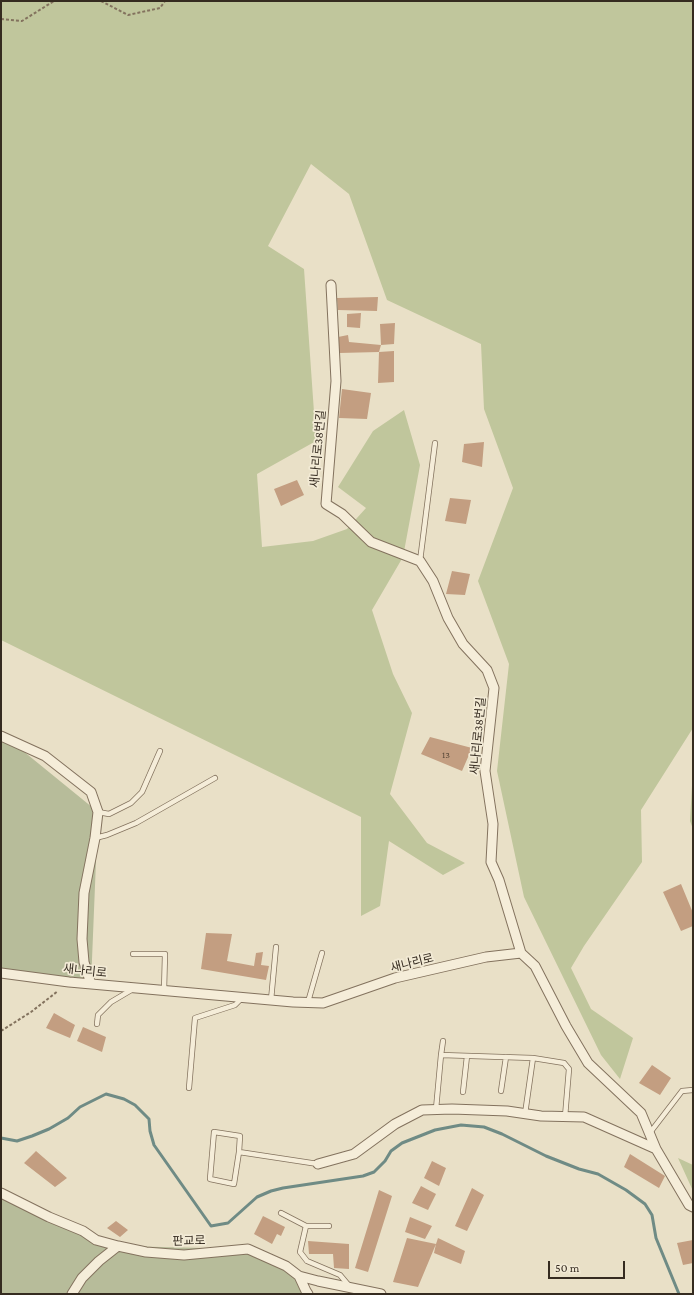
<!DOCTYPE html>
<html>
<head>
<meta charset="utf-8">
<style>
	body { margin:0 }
	#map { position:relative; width:694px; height:1295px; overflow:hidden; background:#e9e0c7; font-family:"Crimson Pro",serif }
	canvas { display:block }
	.frame { position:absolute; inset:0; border:2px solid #352b20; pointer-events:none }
	.scale { position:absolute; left:548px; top:1261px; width:77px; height:18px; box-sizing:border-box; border:2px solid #352b20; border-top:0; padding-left:5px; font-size:12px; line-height:14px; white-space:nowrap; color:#352b20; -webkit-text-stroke:3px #f2ead5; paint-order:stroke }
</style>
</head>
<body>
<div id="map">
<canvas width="694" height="1295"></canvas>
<div class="frame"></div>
<div class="scale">50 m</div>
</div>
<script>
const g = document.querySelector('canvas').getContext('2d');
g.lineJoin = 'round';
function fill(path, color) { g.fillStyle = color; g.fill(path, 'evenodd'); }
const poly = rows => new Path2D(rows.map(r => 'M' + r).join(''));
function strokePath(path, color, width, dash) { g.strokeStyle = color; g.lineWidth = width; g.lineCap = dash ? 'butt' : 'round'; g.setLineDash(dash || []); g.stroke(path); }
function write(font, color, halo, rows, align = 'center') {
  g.font = font + ' "Crimson Pro","Noto Sans KR",serif'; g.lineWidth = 3.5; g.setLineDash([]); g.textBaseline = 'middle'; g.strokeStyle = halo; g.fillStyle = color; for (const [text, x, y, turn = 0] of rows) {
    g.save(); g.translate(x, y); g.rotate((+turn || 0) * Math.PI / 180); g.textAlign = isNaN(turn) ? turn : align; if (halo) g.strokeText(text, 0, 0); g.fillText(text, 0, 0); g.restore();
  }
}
const green = poly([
	[1,1,693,1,693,728,641,810,642,862,584,946,571,968,591,1009,633,1038,620,1079,601,1055,524,897,497,771,509,664,478,581,513,488,484,409,481,344,387,300,349,194,311,164,268,246,304,269,316,441,257,474,262,547,313,541,347,529,366,508,338,487,373,431,404,410,420,465,403,557,372,610,393,674,412,713,390,794,427,843,465,863,443,875,389,841,380,906,361,916,361,817,1,640],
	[693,768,693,829,690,821],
	[678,1158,693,1165,693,1191]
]);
const cemetery = poly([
	[1,733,98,812,91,984,1,972],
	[1,1193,118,1246,248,1249,299,1276,308,1294,1,1294]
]);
const stream = poly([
	[1,1138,17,1141,32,1136,49,1129,68,1118,80,1107,106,1094,124,1099,135,1105,149,1119,150,1131,154,1145,211,1226,228,1223,257,1197,271,1191,283,1188,363,1176,374,1172,385,1161,391,1151,402,1143,435,1130,461,1125,484,1127,502,1134,546,1156,579,1169,598,1174,626,1190,645,1204,652,1215,656,1238,679,1294]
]);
const building = poly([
	[378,297,377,311,338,310,337,298],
	[361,313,360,328,347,327,347,314],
	[395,323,394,344,381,345,379,352,339,353,338,337,348,335,349,342,381,345,380,324],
	[394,351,394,382,378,383,379,352],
	[342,389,371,393,367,419,339,418],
	[484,442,482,467,462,462,464,444],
	[297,480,304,495,281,506,274,489],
	[450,498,471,500,466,524,445,521],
	[452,571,470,574,465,595,446,594],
	[430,737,472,748,462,771,421,754],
	[681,884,693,913,693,926,681,931,663,892],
	[206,933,232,934,227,961,254,966,256,953,263,952,261,965,269,966,266,980,201,969],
	[54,1013,75,1025,70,1038,46,1028],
	[83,1027,106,1037,102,1052,77,1041],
	[652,1065,671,1078,660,1095,639,1083],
	[36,1151,67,1178,55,1187,24,1163],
	[630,1154,665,1176,659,1188,624,1167],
	[432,1161,446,1168,439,1186,424,1178],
	[421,1186,436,1194,428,1210,412,1203],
	[472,1188,484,1195,467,1231,455,1226],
	[379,1190,392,1196,368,1272,355,1268],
	[263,1216,285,1227,281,1236,277,1234,272,1244,254,1234],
	[410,1217,432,1226,425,1239,405,1232],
	[116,1221,128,1230,120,1237,107,1228],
	[407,1238,436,1244,438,1238,465,1251,461,1264,434,1253,436,1244,418,1287,393,1282],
	[693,1240,693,1263,683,1265,677,1243],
	[308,1241,349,1244,349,1269,334,1268,333,1254,309,1254]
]);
const path = poly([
	[101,1,128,15,160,8,165,1],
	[1,19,22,21,54,1],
	[1,1031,31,1012,58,991]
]);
const service = poly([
	[420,561,435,443],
	[98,812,109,814,131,803,142,792,160,751],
	[95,838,107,835,136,823,215,778],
	[133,954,165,954,164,991],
	[271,1000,276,947],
	[308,1002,322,953],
	[97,1024,98,1015,111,1002,133,989],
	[441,1055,443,1041],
	[189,1088,195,1018,235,1005,241,999],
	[501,1091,506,1057],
	[463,1092,467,1056],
	[436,1109,441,1055,533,1058],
	[525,1114,533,1058,564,1063,569,1069,565,1117],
	[649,1134,682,1091,693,1090],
	[239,1152,234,1184,210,1179,214,1132,240,1136,239,1152,318,1164],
	[281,1213,306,1226],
	[329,1226,306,1226,300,1252,307,1261,340,1275,350,1287]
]);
const minor = poly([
	[331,285,336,381,326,504,342,514,371,542,420,561,433,581,448,618,463,644,487,670,494,688,485,771,493,824,491,862,499,880,521,953],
	[1,736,45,756,91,792,98,812,95,838,84,893,82,939,84,962,91,984],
	[1,973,69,982,293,1002,323,1003,395,978,486,957,521,953,535,966,566,1026,588,1063,641,1113,656,1149,689,1205,693,1207],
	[318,1164,354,1154,395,1124,422,1110,452,1109,507,1111,541,1116,584,1117,656,1149],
	[1,1193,49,1217,83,1231,96,1240,118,1246,146,1252,184,1255,248,1249,286,1266,299,1276,318,1281,381,1294],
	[299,1276,306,1291,308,1294],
	[72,1294,82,1278,99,1261,118,1246]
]);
const numberNames = [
	["13",446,755]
];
const streetNames = [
	["새나리로38번길",318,449,-85],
	["새나리로38번길",478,736,-85],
	["새나리로",412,963,-14],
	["새나리로",85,971,6],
	["판교로",189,1241,-1]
];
fill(green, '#c0c69c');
fill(cemetery, '#b7bc9a');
strokePath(stream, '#6f8b85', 3);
fill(building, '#c39e81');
strokePath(service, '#83725e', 6);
strokePath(minor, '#83725e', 11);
strokePath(path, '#83725e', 2, [3, 2]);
strokePath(service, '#f5edd9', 4.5);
strokePath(minor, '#f5edd9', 9);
write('10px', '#584838', null, numberNames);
write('12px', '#352b20', '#f2ead5', streetNames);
</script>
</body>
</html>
